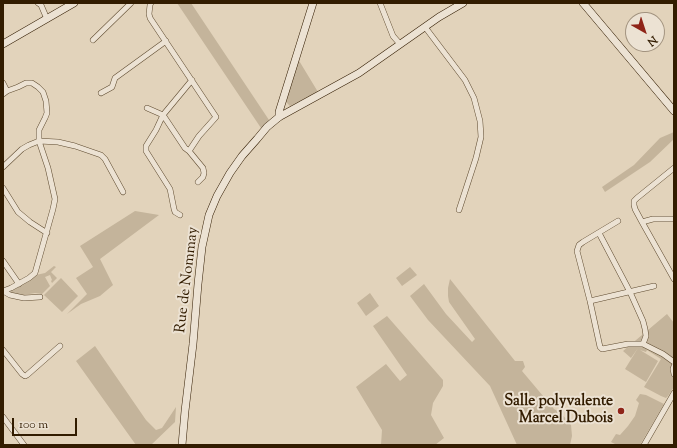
<!DOCTYPE html>
<html>
<head>
<meta charset="utf-8">
<style>
	body { margin:0 }
	#map { position:relative; width:677px; height:448px; overflow:hidden; background:#e2d3bb; font-family:"Sorts Mill Goudy",serif }
	canvas { display:block }
	.frame { position:absolute; inset:0; border:4px solid #321c00; pointer-events:none }
	.north { position:absolute; left:625px; top:12px; width:40px; height:40px; box-sizing:border-box; background:#ece2d3; border:1px solid #a2937f; border-radius:50%; rotate:141deg; font-size:11px; font-weight:700; line-height:16px; text-align:center; color:#321c00 }
	.north::after { content:''; display:block; margin:auto; width:14px; height:18px; background:#8f2418; clip-path:polygon(50% 0,100% 100%,50% 72%,0 100%) }
	.scale { position:absolute; left:12px; top:418px; width:65px; height:18px; box-sizing:border-box; border:2px solid #321c00; border-top:0; padding-left:5px; font-size:12px; line-height:14px; white-space:nowrap; color:#321c00; -webkit-text-stroke:3px #ece2d3; paint-order:stroke }
</style>
</head>
<body>
<div id="map">
<canvas width="677" height="448"></canvas>
<div class="frame"></div>
<div class="north">N</div>
<div class="scale">100 m</div>
</div>
<script>
const g = document.querySelector('canvas').getContext('2d');
g.lineJoin = 'round';
function fill(path, color) { g.fillStyle = color; g.fill(path, 'evenodd'); }
const poly = rows => new Path2D(rows.map(r => 'M' + r).join(''));
function strokePath(path, color, width, dash) { g.strokeStyle = color; g.lineWidth = width; g.lineCap = dash ? 'butt' : 'round'; g.setLineDash(dash || []); g.stroke(path); }
function write(font, color, halo, rows, align = 'center') {
  g.font = font + ' "Sorts Mill Goudy",serif'; g.lineWidth = 4; g.setLineDash([]); g.textBaseline = 'middle'; g.strokeStyle = halo; g.fillStyle = color; for (const [text, x, y, turn = 0] of rows) {
    g.save(); g.translate(x, y); g.rotate((+turn || 0) * Math.PI / 180); g.textAlign = isNaN(turn) ? turn : align; if (halo) g.strokeText(text, 0, 0); g.fillText(text, 0, 0); g.restore();
  }
}
const green = poly([
	[177,3,191,3,269,120,261,128],
	[298,59,318,92,290,106,285,101],
	[674,132,674,139,650,162,605,192,602,187,634,165,660,138],
	[135,211,159,215,100,259,113,285,100,296,81,304,67,314,87,294,76,278,93,267,80,246],
	[54,266,56,267,51,272,57,278,52,283,51,281,52,280,50,275,45,277,50,286,42,294,35,293,24,295,11,293,11,290,36,275,45,273],
	[410,267,417,275,402,286,396,278],
	[61,278,78,296,62,312,44,295],
	[450,279,515,361,523,361,525,367,522,371,554,409,561,413,571,425,572,436,570,445,517,445,490,386,428,320,410,296,424,284,446,314,472,342,475,339,449,302,448,296,448,288],
	[370,293,379,306,366,316,357,303],
	[667,314,674,323,674,387,668,396,666,398,661,396,644,387,661,359,647,350,646,352,640,350,658,361,646,382,625,369,638,348,631,358,623,351],
	[387,316,443,380,443,386,433,403,431,415,444,438,435,445,381,445,382,430,356,387,386,364,400,381,407,375,373,326],
	[95,346,146,420,156,430,162,428,176,407,175,422,151,445,136,445,76,361],
	[640,394,646,395,664,404,640,445,617,445,611,442,616,434,620,435,628,426,635,416,639,403,636,400]
]);
const street = poly([
	[38,3,41,5,47,19],
	[151,3,150,5,149,14,150,18,216,117,199,136,189,151,185,148,163,115],
	[380,3,393,36,400,44],
	[425,27,465,80,474,98,480,121,481,137,476,158,459,210],
	[93,40,131,3],
	[3,83,7,91],
	[101,93,112,87,115,78,166,41],
	[3,94,7,91,18,87,26,83,32,83,38,87,43,92,46,101,47,113,45,118,39,130,39,141,48,168,55,199,53,209,35,273,29,278,11,288,3,291],
	[147,108,163,115],
	[189,151,203,168,204,173,203,177,198,182],
	[3,167,22,149,29,145,39,141,58,142,75,146,101,155,105,159,123,192],
	[674,168,637,198,634,201,634,205,635,209,642,222,674,279],
	[3,188,18,212,30,222,47,233],
	[180,215,175,212,174,209,170,189,146,151,146,146,156,130,163,115,192,80],
	[618,221,583,242,579,245,577,251,590,301,600,347,602,349,628,344,643,344,663,354,674,362],
	[642,222,653,219,674,219],
	[599,233,630,292,643,321,645,329,646,336,643,344],
	[3,261,19,284],
	[3,291,10,295,24,298,40,297],
	[590,301,654,286],
	[3,350,22,374,25,376,27,375,60,346],
	[674,366,673,369,674,374],
	[3,417,24,445],
	[644,445,674,393]
]);
const secondary = poly([
	[583,3,674,111],
	[3,44,74,3],
	[279,117,279,112,313,3],
	[182,445,185,411,193,344,198,284,202,247,209,215,217,196,230,173,242,156,257,139,267,127,279,117,359,73,439,17,463,3]
]);
const markers = [
	[621,411,4,"#8f2418"]
];
const streetNames = [
	["Rue de Nommay",188,280,-83]
];
const poiNames = [
	["Salle polyvalente",613,402],
	["Marcel Dubois",613,419]
];
fill(green, '#c4b49b');
strokePath(street, '#5e4a2f', 6);
strokePath(secondary, '#321c00', 8);
strokePath(street, '#ece2d3', 5);
strokePath(secondary, '#ece2d3', 7);
for (const [x, y, r, color] of markers) { const dot = new Path2D(); dot.arc(x, y, r, 0, 2 * Math.PI); g.fillStyle = color; g.fill(dot); strokePath(dot, '#ece2d3', 1.5); }
write('15px', '#321c00', '#ece2d3', streetNames);
write('bold 15px', '#321c00', '#ece2d3', poiNames, 'right');
</script>
</body>
</html>
